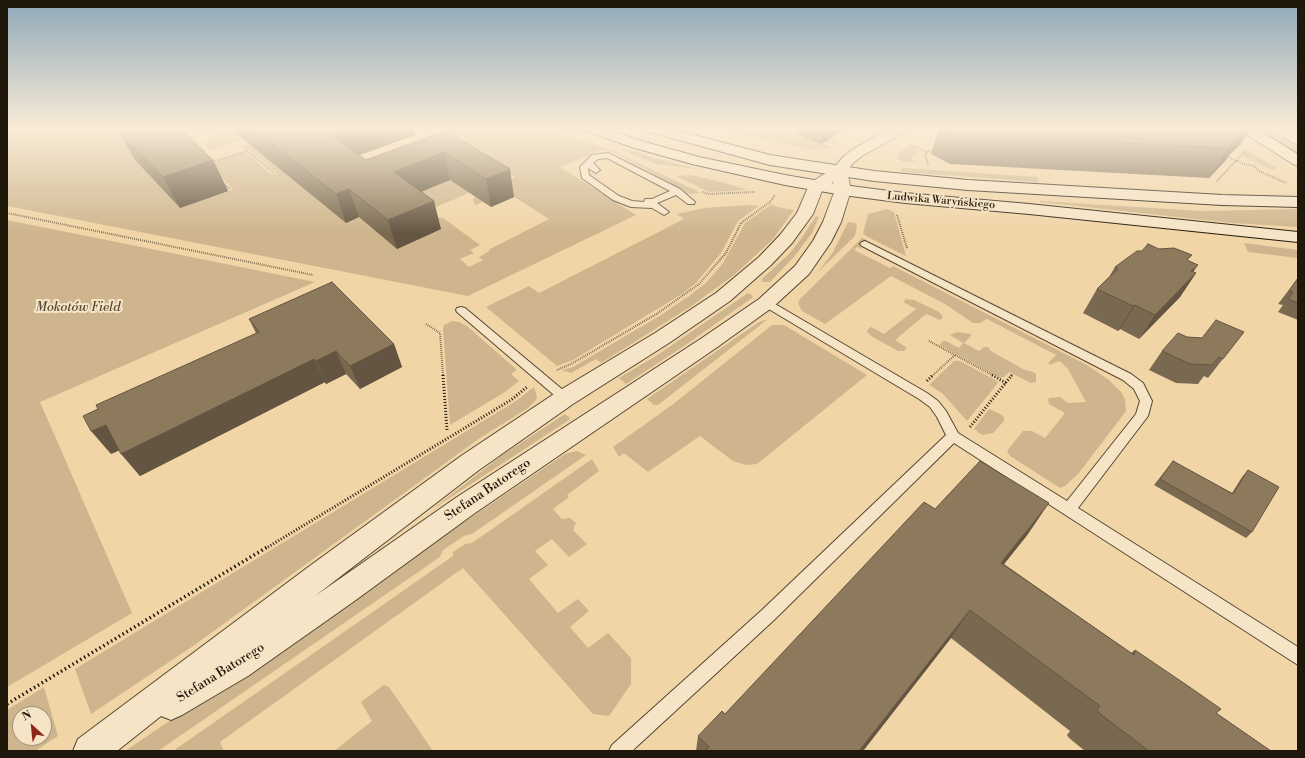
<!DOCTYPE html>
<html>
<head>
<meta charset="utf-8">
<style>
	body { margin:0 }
	#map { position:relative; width:1305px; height:758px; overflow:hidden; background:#f1d5a7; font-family:"Libre Bodoni",serif }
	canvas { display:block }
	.frame { position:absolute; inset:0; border:8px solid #21180c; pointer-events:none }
	.north { position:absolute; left:12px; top:706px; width:40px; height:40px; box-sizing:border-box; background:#f6e4c6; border:1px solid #a1927c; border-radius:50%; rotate:333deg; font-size:11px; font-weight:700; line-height:16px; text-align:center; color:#21180c }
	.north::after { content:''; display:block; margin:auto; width:14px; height:18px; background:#8f2418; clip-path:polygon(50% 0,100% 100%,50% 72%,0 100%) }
</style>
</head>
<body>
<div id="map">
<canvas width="1305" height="758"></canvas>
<div class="frame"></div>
<div class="north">N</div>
</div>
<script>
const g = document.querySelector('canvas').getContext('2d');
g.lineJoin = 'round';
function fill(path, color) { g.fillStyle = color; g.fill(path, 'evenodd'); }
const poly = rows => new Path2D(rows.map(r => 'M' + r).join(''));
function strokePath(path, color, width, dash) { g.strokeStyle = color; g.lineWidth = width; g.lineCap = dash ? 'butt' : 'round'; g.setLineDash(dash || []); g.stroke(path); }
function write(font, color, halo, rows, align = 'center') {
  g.font = font + ' "Libre Bodoni",serif'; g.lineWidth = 4; g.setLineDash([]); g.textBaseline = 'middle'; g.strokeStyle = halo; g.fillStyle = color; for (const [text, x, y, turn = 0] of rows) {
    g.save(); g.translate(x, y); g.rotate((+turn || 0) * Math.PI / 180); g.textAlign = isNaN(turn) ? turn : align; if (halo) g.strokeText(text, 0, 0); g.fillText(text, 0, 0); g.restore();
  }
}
const green = poly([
	[7,128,214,128,158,144,135,160,180,208,233,189,208,165,245,152,272,175,277,173,248,149,245,150,242,147,251,144,346,223,472,171,483,187,377,232,433,217,443,218,480,245,470,250,474,253,460,259,469,267,483,260,479,257,488,252,490,249,549,219,502,189,479,199,483,202,476,205,474,203,473,199,476,195,515,177,435,128,546,128,613,151,701,193,689,194,685,192,685,191,615,153,602,150,560,167,636,215,468,296,7,206],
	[226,128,237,128,244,139,211,150,205,144,212,132],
	[714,128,772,128,825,148,807,149,797,147],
	[1253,128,1270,128,1298,145,1298,156],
	[908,147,919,151,910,158,913,160,919,161,903,162,898,159,897,154],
	[623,148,658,159,697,169,655,164,621,149],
	[1246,151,1249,151,1277,168,1272,170,1242,156],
	[904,168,1037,177,1039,182,901,172,901,169],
	[691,175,725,183,747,190,709,192,676,176],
	[1040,201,1202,211,1298,209,1298,227,1232,223,1040,202],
	[772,204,777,207,794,210,773,239,734,275,690,307,601,363,596,359,571,373,562,370,573,367,661,315,689,296,706,283,723,263,745,223],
	[748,205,759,206,738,221,721,253,696,283,682,294,573,360,557,366,486,307,529,286,539,293,684,219,677,214,704,208],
	[887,209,894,212,906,256,866,236,863,233,868,214],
	[816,216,819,217,812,233,794,257,770,282,762,282,762,279,789,254,801,239],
	[7,220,315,282,40,402,132,613,7,687],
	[848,222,855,223,857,225,855,236,818,272,833,252],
	[862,238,866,239,860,244,861,249,857,247,854,250,890,268,893,266,1087,365,1109,380,1121,392,1125,399,1126,411,1079,473,1065,486,1060,488,1010,456,1007,451,1023,431,1032,431,1045,438,1065,413,1049,404,1048,400,1049,398,1060,397,1068,403,1086,402,1068,369,1063,364,1059,361,1050,365,1048,363,1056,355,987,319,980,323,973,323,945,304,891,276,825,324,802,311,798,303,800,299],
	[1244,243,1298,250,1298,258,1248,252],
	[748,293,753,296,752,298,687,344,626,384,619,378,659,354],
	[906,299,914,300,939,312,943,317,940,320,926,314,895,340,907,348,904,351,898,351,871,336,867,332,867,330,871,327,884,334,916,309,903,302],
	[768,319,658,405,654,405,647,399,759,322],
	[452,321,459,322,467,326,517,370,511,374,519,381,505,392,450,425,443,328,444,325],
	[772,325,784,325,867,375,757,464,746,465,733,461,700,436,648,472,624,453,619,457,613,447,672,405],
	[957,332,971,334,971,336,964,343,979,351,984,347,988,347,991,351,1023,369,1033,372,1036,374,1036,382,1031,383,1009,372,1004,377,1000,378,939,345,943,341,946,341,959,348,963,343,950,335],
	[954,361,960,361,997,381,998,383,967,421,942,393,929,385],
	[534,387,537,397,535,401,528,408,480,438,193,646,91,714,75,669,516,401],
	[989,409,1002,415,1004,418,1004,421,993,433,982,435,974,429],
	[565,414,570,418,569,420,431,510,504,454],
	[577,451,586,455,472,534,464,536,443,550,440,557,158,751,125,751,565,454],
	[592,459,599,471,567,495,569,497,553,509,562,519,570,518,576,523,573,530,587,544,569,557,552,539,535,551,548,565,529,579,558,613,578,599,589,611,570,627,588,648,608,633,631,658,631,684,609,716,593,714,463,568,220,742,224,751,173,751,453,556,453,552,465,544,472,543],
	[384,685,389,687,433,751,334,751,372,721,361,702],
	[44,687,58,736,35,751,7,751,7,710],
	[20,714,44,714,44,738,20,738]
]);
const pathFar2 = poly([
	[561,128,572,133],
	[789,128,789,132,792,134,829,148],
	[7,135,31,128],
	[190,137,205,152],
	[186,139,220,128],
	[761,140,778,129],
	[826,141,836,143],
	[909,145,928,152],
	[1226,156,1244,164,1255,166,1257,170,1286,183],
	[215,161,247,151,274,173],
	[928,165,925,154,934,149],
	[1217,181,1247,149],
	[223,183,230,189],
	[703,192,708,194,755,192],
	[7,213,313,275],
	[897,215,907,248],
	[426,324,440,333,443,376],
	[929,341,994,376],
	[557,370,573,363,658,313,699,284,726,253,741,223,770,202,775,195],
	[932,376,955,355],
	[1011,376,1012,375]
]);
const pathFar1 = poly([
	[443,375,447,430],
	[992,375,1006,383],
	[927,381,933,375],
	[970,427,1012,375],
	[268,547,511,400,527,387]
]);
const path = poly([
	[7,704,269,546]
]);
const service = poly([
	[608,153,680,189,695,202,694,204,688,204,676,195,657,203,669,212,664,215,652,208,631,207,613,200,582,178,580,167,592,155,608,153],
	[607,158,670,191,652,199,645,199,644,202,632,201,619,196,589,175,588,168,596,173,600,170,593,163,598,159,607,158],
	[865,241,1131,374,1143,383,1152,401,1148,416,1078,508,1298,647,1298,665,954,443,774,620,632,751,609,751,612,745,762,610,946,435,937,417,930,407,919,399,762,305,761,303,762,301,770,301,927,393,938,401,946,411,958,433,1067,501,1136,414,1140,401,1134,389,1123,380,862,246,860,244,862,242,865,241],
	[461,307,465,308,569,395,571,398,569,401,565,402,561,401,457,312,456,310,457,308,461,307]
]);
const minor = poly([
	[1239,128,1256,128,1298,154,1298,166,1293,164,1241,131,1239,128]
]);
const tertiary = poly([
	[890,128,908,128,906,131,862,156,853,163,847,171,851,190,841,222,831,242,809,274,773,307,716,348,475,513,353,602,248,676,182,715,171,720,161,716,117,751,73,751,78,739,311,565,461,456,557,392,655,333,716,293,759,257,780,235,797,213,810,183,834,168,843,157,852,150,890,128],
	[833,182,835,190,823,222,813,241,795,266,759,299,702,338,457,497,315,596,479,470,573,404,669,343,730,301,771,265,792,243,813,214,823,188,833,182],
	[1272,128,1289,128,1298,134,1298,144,1293,143,1272,128]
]);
const secondary = poly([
	[583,128,604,128,645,142,699,157,785,175,843,185,905,193,1029,204,1298,232,1298,242,1029,214,905,203,843,195,785,185,692,164,635,148,585,131,583,128],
	[644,128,667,128,770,155,874,171,968,180,1222,195,1298,197,1298,207,1222,205,968,190,874,181,770,165,646,131,644,128]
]);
const tram = poly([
	[1257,128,1298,154]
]);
const wall = poly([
	[232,128,414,128,415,135,359,155,366,160,445,131,514,197,491,207,450,180,421,191,441,229,397,249,359,217,346,223,232,130],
	[797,128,847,128,821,144,796,134],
	[939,128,1251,128,1241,144,1229,155,1226,160,1209,178,950,164,931,154],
	[118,131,213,160,228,191,180,208,135,160],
	[1189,261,1193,272,1196,273,1180,297,1139,339,1120,329,1118,331,1083,313,1097,289,1109,277,1115,267],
	[1298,278,1298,320,1278,312,1283,305,1278,304],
	[249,319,394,344,402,367,360,389,346,374,326,384,325,382,140,476,119,450,111,454,256,333],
	[1244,332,1208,378,1204,376,1198,384,1176,383,1149,370,1162,351,1187,337,1202,338],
	[1173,461,1232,493,1242,477,1248,470,1252,532,1246,538,1154,485],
	[935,509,1028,534,1004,564,1131,653,1135,650,1216,713,1271,751,1085,751,1069,738,1067,735,1070,731,951,638,863,751,696,751,698,736,725,714]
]);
const shadedWall = poly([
	[352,128,414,128,415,135,340,162,331,135],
	[824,128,847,128,821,144],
	[1244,128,1251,128,1241,144,1229,155,1226,160,1209,178,1228,148,1242,131],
	[444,152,450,180,402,200,394,172],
	[213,160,228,191,180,208,163,177],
	[510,169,514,197,491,207,486,179],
	[349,189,359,217,346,223,336,194],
	[434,201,441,229,397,249,388,220],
	[1198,265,1184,285,1196,273,1180,297,1139,339,1155,315,1191,271],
	[1135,305,1120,329,1118,331,1133,306],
	[394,344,402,367,360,389,350,366],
	[336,351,346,374,326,384,316,361],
	[314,359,325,382,140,476,121,454],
	[106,425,125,448,111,454,91,431],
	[1049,503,1028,534,981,593,1001,563],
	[970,610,951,638,863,751,859,751]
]);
const building = poly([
	[127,128,178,128,213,160,163,177,118,131,127,128],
	[252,128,352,128,331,135,366,160,445,131,510,169,486,179,444,152,394,172,434,201,388,220,349,189,336,194,252,128],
	[947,128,1244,128,1242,131,1244,131,1228,148,960,135,947,128],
	[1148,244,1159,249,1174,248,1192,255,1187,260,1198,265,1191,271,1196,273,1155,315,1135,305,1133,306,1097,289,1118,269,1115,267,1137,251,1142,251,1148,244],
	[1298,278,1298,303,1288,299,1293,292,1289,291,1298,278],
	[332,282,394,344,350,366,336,351,316,361,314,359,121,454,106,425,91,431,83,416,98,409,96,405,259,332,249,319,332,282],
	[1216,320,1244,332,1223,359,1219,357,1212,365,1190,364,1162,351,1178,333,1187,337,1202,338,1216,320],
	[980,461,1049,503,1001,563,1134,655,1135,650,1191,688,1221,709,1216,713,1271,751,1149,751,1099,713,1097,710,1100,706,970,610,859,751,705,751,709,747,698,736,722,711,725,714,924,502,935,509,980,461],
	[1173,461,1233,494,1248,470,1279,487,1252,532,1160,479,1173,461]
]);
const farStreetnames = [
	["Ludwika Waryńskiego",941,201,5]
];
const parkNames = [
	["Mokotów Field",78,308]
];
const streetNames = [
	["Stefana Batorego",488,490,-34],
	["Stefana Batorego",221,673,-32]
];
fill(green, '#ceb58d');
strokePath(service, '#554733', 2);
strokePath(minor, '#554733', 2);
strokePath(tertiary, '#554733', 2);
strokePath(secondary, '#21180c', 2);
strokePath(pathFar2, '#21180c', 2, [0.5, 1.5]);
strokePath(pathFar1, '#21180c', 3, [1, 2]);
strokePath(path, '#21180c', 3.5, [1.5, 3]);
fill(service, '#f6e4c6');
fill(minor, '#f6e4c6');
fill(tertiary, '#f6e4c6');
fill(secondary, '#f6e4c6');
strokePath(tram, '#21180c', 1);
fill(wall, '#796950');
fill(shadedWall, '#635541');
fill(building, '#8d7a5d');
strokePath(building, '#635541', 1);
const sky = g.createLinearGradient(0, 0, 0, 234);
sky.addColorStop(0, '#8fa8b9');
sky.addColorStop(0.55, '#f9ecd7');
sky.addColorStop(1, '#f9ecd700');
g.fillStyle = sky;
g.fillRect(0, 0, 1305, 234);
write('11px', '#21180c', '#f6e4c6', farStreetnames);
write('italic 13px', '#554733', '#f6e4c6', parkNames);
write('13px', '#21180c', '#f6e4c6', streetNames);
</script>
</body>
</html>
